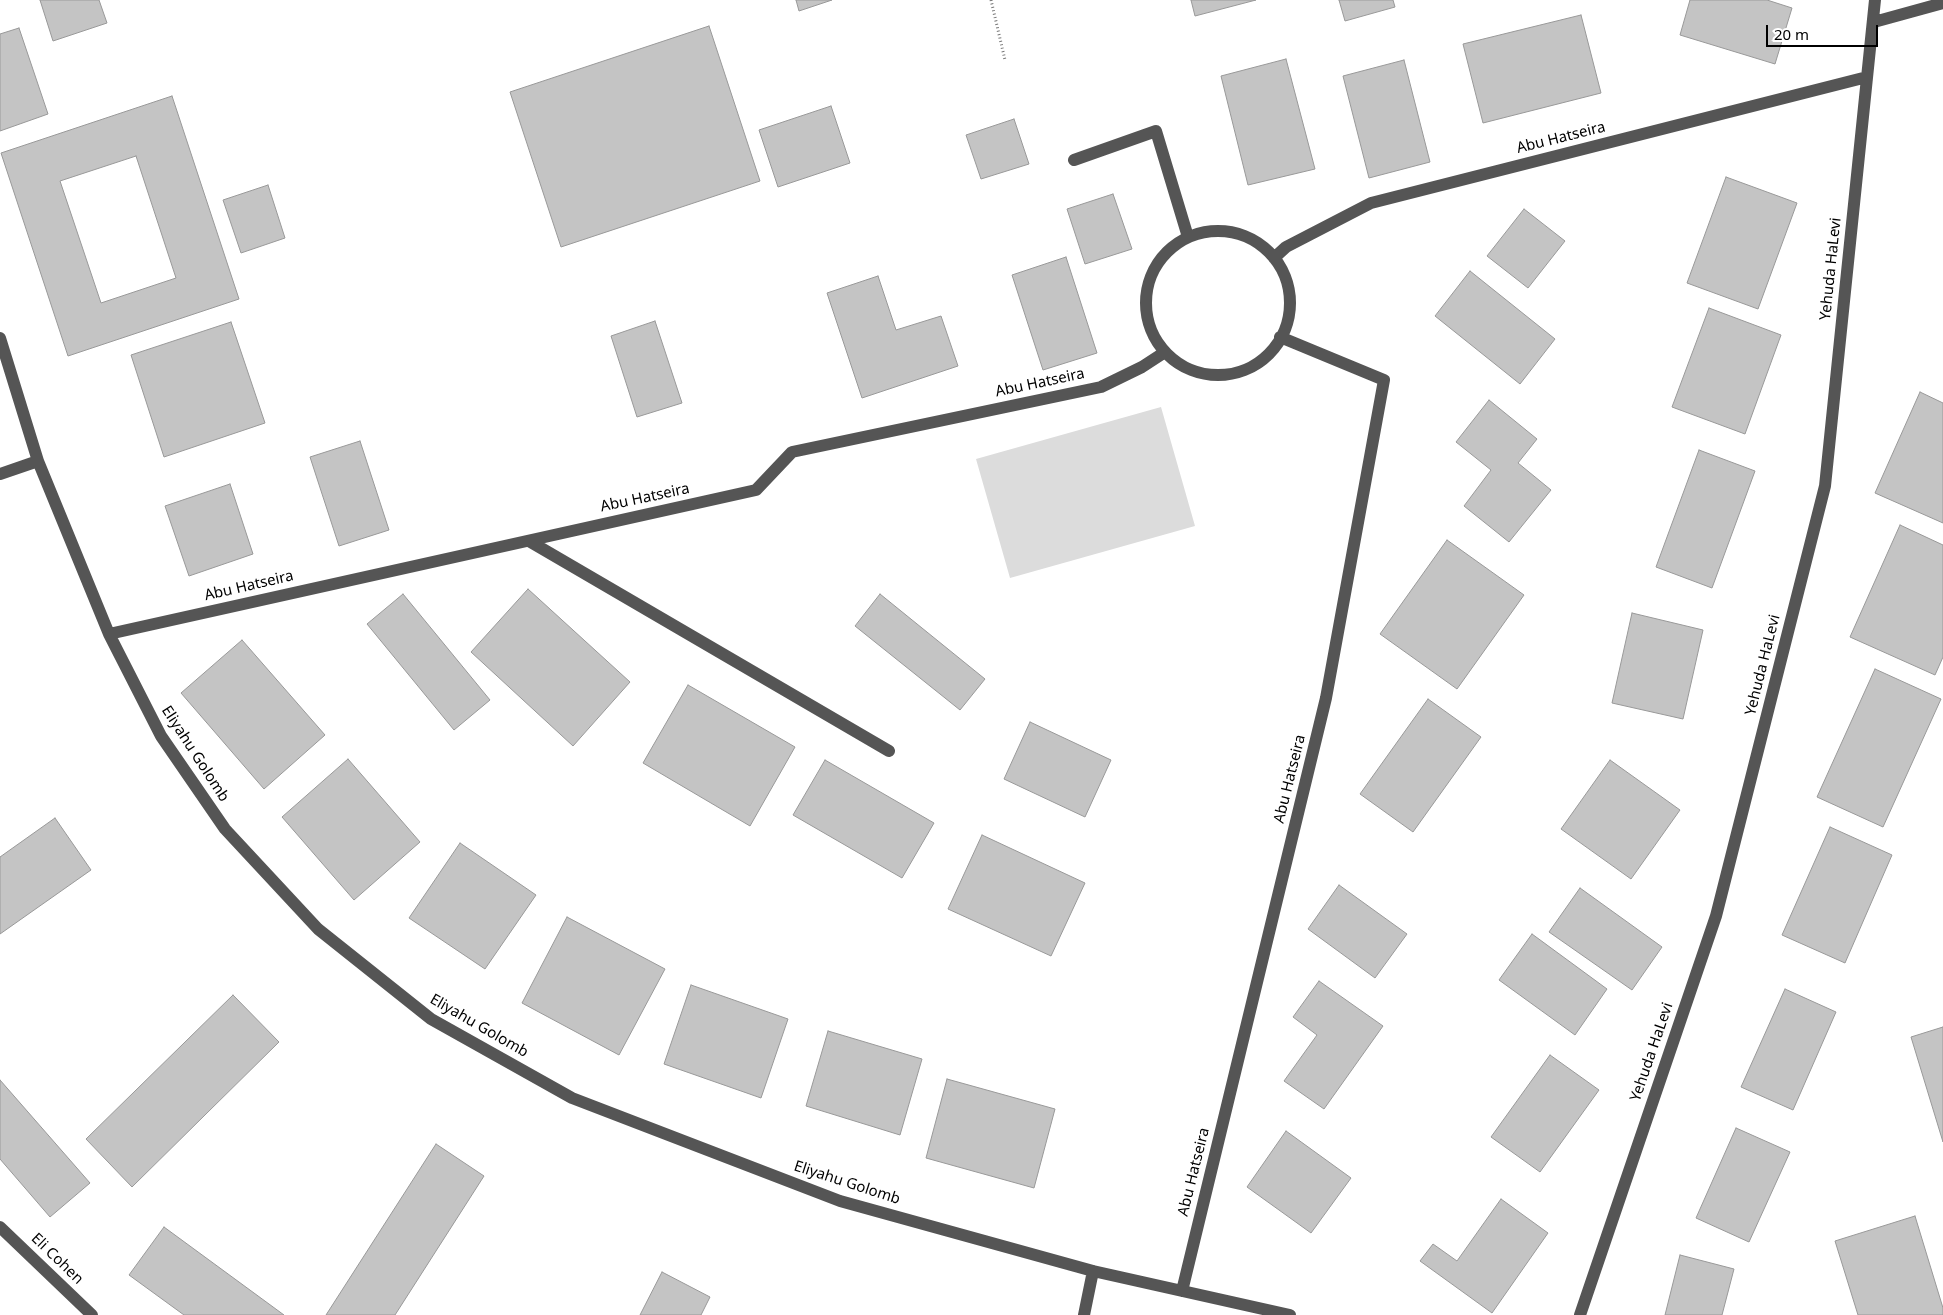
<!DOCTYPE html>
<html>
<head>
<meta charset="utf-8">
<style>
	body { margin:0 }
	#map { position:relative; width:1943px; height:1315px; overflow:hidden; background:#fff; font-family:"Noto Sans",sans-serif }
	canvas { display:block }
	.scale { position:absolute; left:1766px; top:25px; width:112px; height:22px; box-sizing:border-box; border:2px solid #000; border-top:0; padding-left:6px; font-size:15px; line-height:18px; white-space:nowrap; color:#000; -webkit-text-stroke:4px #fff; paint-order:stroke }
</style>
</head>
<body>
<div id="map">
<canvas width="1943" height="1315"></canvas>
<div class="scale">20 m</div>
</div>
<script>
const g = document.querySelector('canvas').getContext('2d');
g.lineJoin = 'round';
function fill(path, color) { g.fillStyle = color; g.fill(path, 'evenodd'); }
const poly = rows => new Path2D(rows.map(r => 'M' + r).join(''));
function strokePath(path, color, width, dash) { g.strokeStyle = color; g.lineWidth = width; g.lineCap = dash ? 'butt' : 'round'; g.setLineDash(dash || []); g.stroke(path); }
function write(font, color, halo, rows, align = 'center') {
  g.font = font + ' "Noto Sans",sans-serif'; g.lineWidth = 4; g.setLineDash([]); g.textBaseline = 'middle'; g.strokeStyle = halo; g.fillStyle = color; for (const [text, x, y, turn = 0] of rows) {
    g.save(); g.translate(x, y); g.rotate((+turn || 0) * Math.PI / 180); g.textAlign = isNaN(turn) ? turn : align; if (halo) g.strokeText(text, 0, 0); g.fillText(text, 0, 0); g.restore();
  }
}
const green = poly([
	[1161,407,1195,526,1010,578,976,459]
]);
const building = poly([
	[40,0,99,0,107,23,53,41,40,0],
	[796,0,832,0,799,11,796,0],
	[1191,0,1256,0,1195,16,1191,0],
	[1339,0,1393,0,1395,7,1345,21,1339,0],
	[1690,0,1767,0,1792,8,1775,64,1680,35,1690,0],
	[1581,15,1601,93,1483,123,1463,44,1581,15],
	[709,26,760,181,561,247,510,92,709,26],
	[19,28,48,114,0,131,0,34,19,28],
	[1286,59,1315,169,1248,185,1221,76,1286,59],
	[1404,60,1430,162,1369,178,1343,76,1404,60],
	[172,96,239,299,68,356,1,153,172,96],
	[136,156,176,278,101,303,60,181,136,156],
	[831,106,850,163,778,187,759,130,831,106],
	[1014,119,1029,164,981,179,966,135,1014,119],
	[1726,177,1797,203,1758,309,1687,283,1726,177],
	[268,185,285,238,241,253,223,200,268,185],
	[1113,194,1132,249,1085,264,1067,209,1113,194],
	[1524,209,1565,241,1528,288,1487,256,1524,209],
	[1066,257,1097,353,1043,370,1012,275,1066,257],
	[1470,271,1555,339,1520,384,1435,316,1470,271],
	[878,276,896,330,941,316,958,366,862,398,827,293,878,276],
	[1709,308,1781,335,1745,434,1672,407,1709,308],
	[655,321,682,403,637,417,611,336,655,321],
	[231,322,265,423,164,457,131,355,231,322],
	[1920,392,1943,403,1943,523,1875,493,1920,392],
	[1489,400,1537,439,1518,463,1551,490,1509,542,1464,506,1491,470,1456,442,1489,400],
	[360,441,389,530,339,546,310,457,360,441],
	[1699,450,1755,471,1712,588,1656,567,1699,450],
	[230,484,253,554,189,576,165,506,230,484],
	[1900,525,1943,545,1943,657,1935,675,1850,637,1900,525],
	[1447,540,1524,595,1457,689,1380,634,1447,540],
	[528,589,630,682,573,746,471,652,528,589],
	[403,594,490,700,454,730,367,624,403,594],
	[880,594,985,679,960,710,855,626,880,594],
	[1632,613,1703,630,1683,719,1612,703,1632,613],
	[242,640,325,735,264,789,181,693,242,640],
	[1875,669,1941,699,1883,827,1817,797,1875,669],
	[688,685,795,747,750,826,643,763,688,685],
	[1428,699,1481,737,1413,832,1360,794,1428,699],
	[1030,722,1111,760,1085,817,1004,779,1030,722],
	[348,759,420,842,354,900,282,817,348,759],
	[825,760,934,823,902,878,793,815,825,760],
	[1610,760,1680,810,1631,879,1561,829,1610,760],
	[55,818,91,870,0,934,0,857,55,818],
	[1830,827,1892,855,1845,963,1782,935,1830,827],
	[982,835,1085,883,1051,956,948,909,982,835],
	[460,843,536,895,485,969,409,918,460,843],
	[1339,885,1407,934,1375,978,1308,929,1339,885],
	[1580,888,1662,947,1632,990,1549,932,1580,888],
	[567,917,665,969,619,1055,522,1003,567,917],
	[1532,934,1607,989,1575,1035,1499,980,1532,934],
	[1319,981,1383,1026,1324,1109,1284,1081,1317,1035,1293,1017,1319,981],
	[691,985,788,1019,761,1098,664,1064,691,985],
	[1785,989,1836,1012,1793,1110,1741,1087,1785,989],
	[233,995,279,1042,132,1187,86,1139,233,995],
	[1943,1027,1943,1142,1911,1037,1943,1027],
	[828,1031,922,1059,900,1135,806,1106,828,1031],
	[1550,1055,1599,1090,1540,1172,1491,1137,1550,1055],
	[947,1079,1055,1109,1034,1188,926,1158,947,1079],
	[0,1080,90,1183,50,1217,0,1159,0,1080],
	[1736,1128,1790,1152,1749,1242,1696,1218,1736,1128],
	[1286,1131,1351,1178,1311,1233,1247,1187,1286,1131],
	[436,1144,484,1176,395,1315,326,1315,436,1144],
	[1501,1199,1548,1233,1492,1313,1420,1261,1433,1244,1457,1261,1501,1199],
	[1915,1216,1943,1308,1943,1315,1858,1315,1835,1241,1915,1216],
	[164,1227,284,1315,184,1315,129,1275,164,1227],
	[1680,1255,1734,1269,1722,1315,1665,1315,1680,1255],
	[662,1272,710,1297,701,1315,640,1315,662,1272]
]);
const path = poly([
	[991,0,1005,60]
]);
const minor = poly([
	[1874,22,1943,3],
	[1074,160,1156,131,1188,237],
	'1146 303a72 72 0 1 1 144 0a72 72 0 1 1-144 0Z',
	[1274,258,1286,247,1371,203,1867,77],
	[0,338,38,461,109,634,161,736,225,829,318,929,431,1019,572,1098,840,1201,1093,1271,1290,1315],
	[0,474,38,461],
	[529,541,889,751],
	[109,634,756,490,792,452,1101,387,1142,367,1165,352],
	[0,1227,92,1315],
	[1182,1291,1326,698,1384,380,1280,337],
	[1084,1315,1093,1271],
	[1580,1315,1716,916,1825,486,1875,0]
]);
const streetNames = [
	["Abu Hatseira",1561,138,-14],
	["Yehuda HaLevi",1831,269,-84],
	["Abu Hatseira",1040,383,-12],
	["Abu Hatseira",645,498,-12],
	["Abu Hatseira",249,586,-13],
	["Yehuda HaLevi",1763,665,-76],
	["Eliyahu Golomb",195,754,57],
	["Abu Hatseira",1290,779,-76],
	["Eliyahu Golomb",479,1026,30],
	["Yehuda HaLevi",1652,1052,-71],
	["Abu Hatseira",1194,1172,-76],
	["Eliyahu Golomb",847,1183,18],
	["Eli Cohen",57,1259,44]
];
fill(green, '#dcdcdc');
fill(building, '#c4c4c4');
strokePath(building, '#999', 1);
strokePath(path, '#777', 3, [1, 2.5]);
strokePath(minor, '#555', 12);
write('15px', '#000', '#fff', streetNames);
</script>
</body>
</html>
